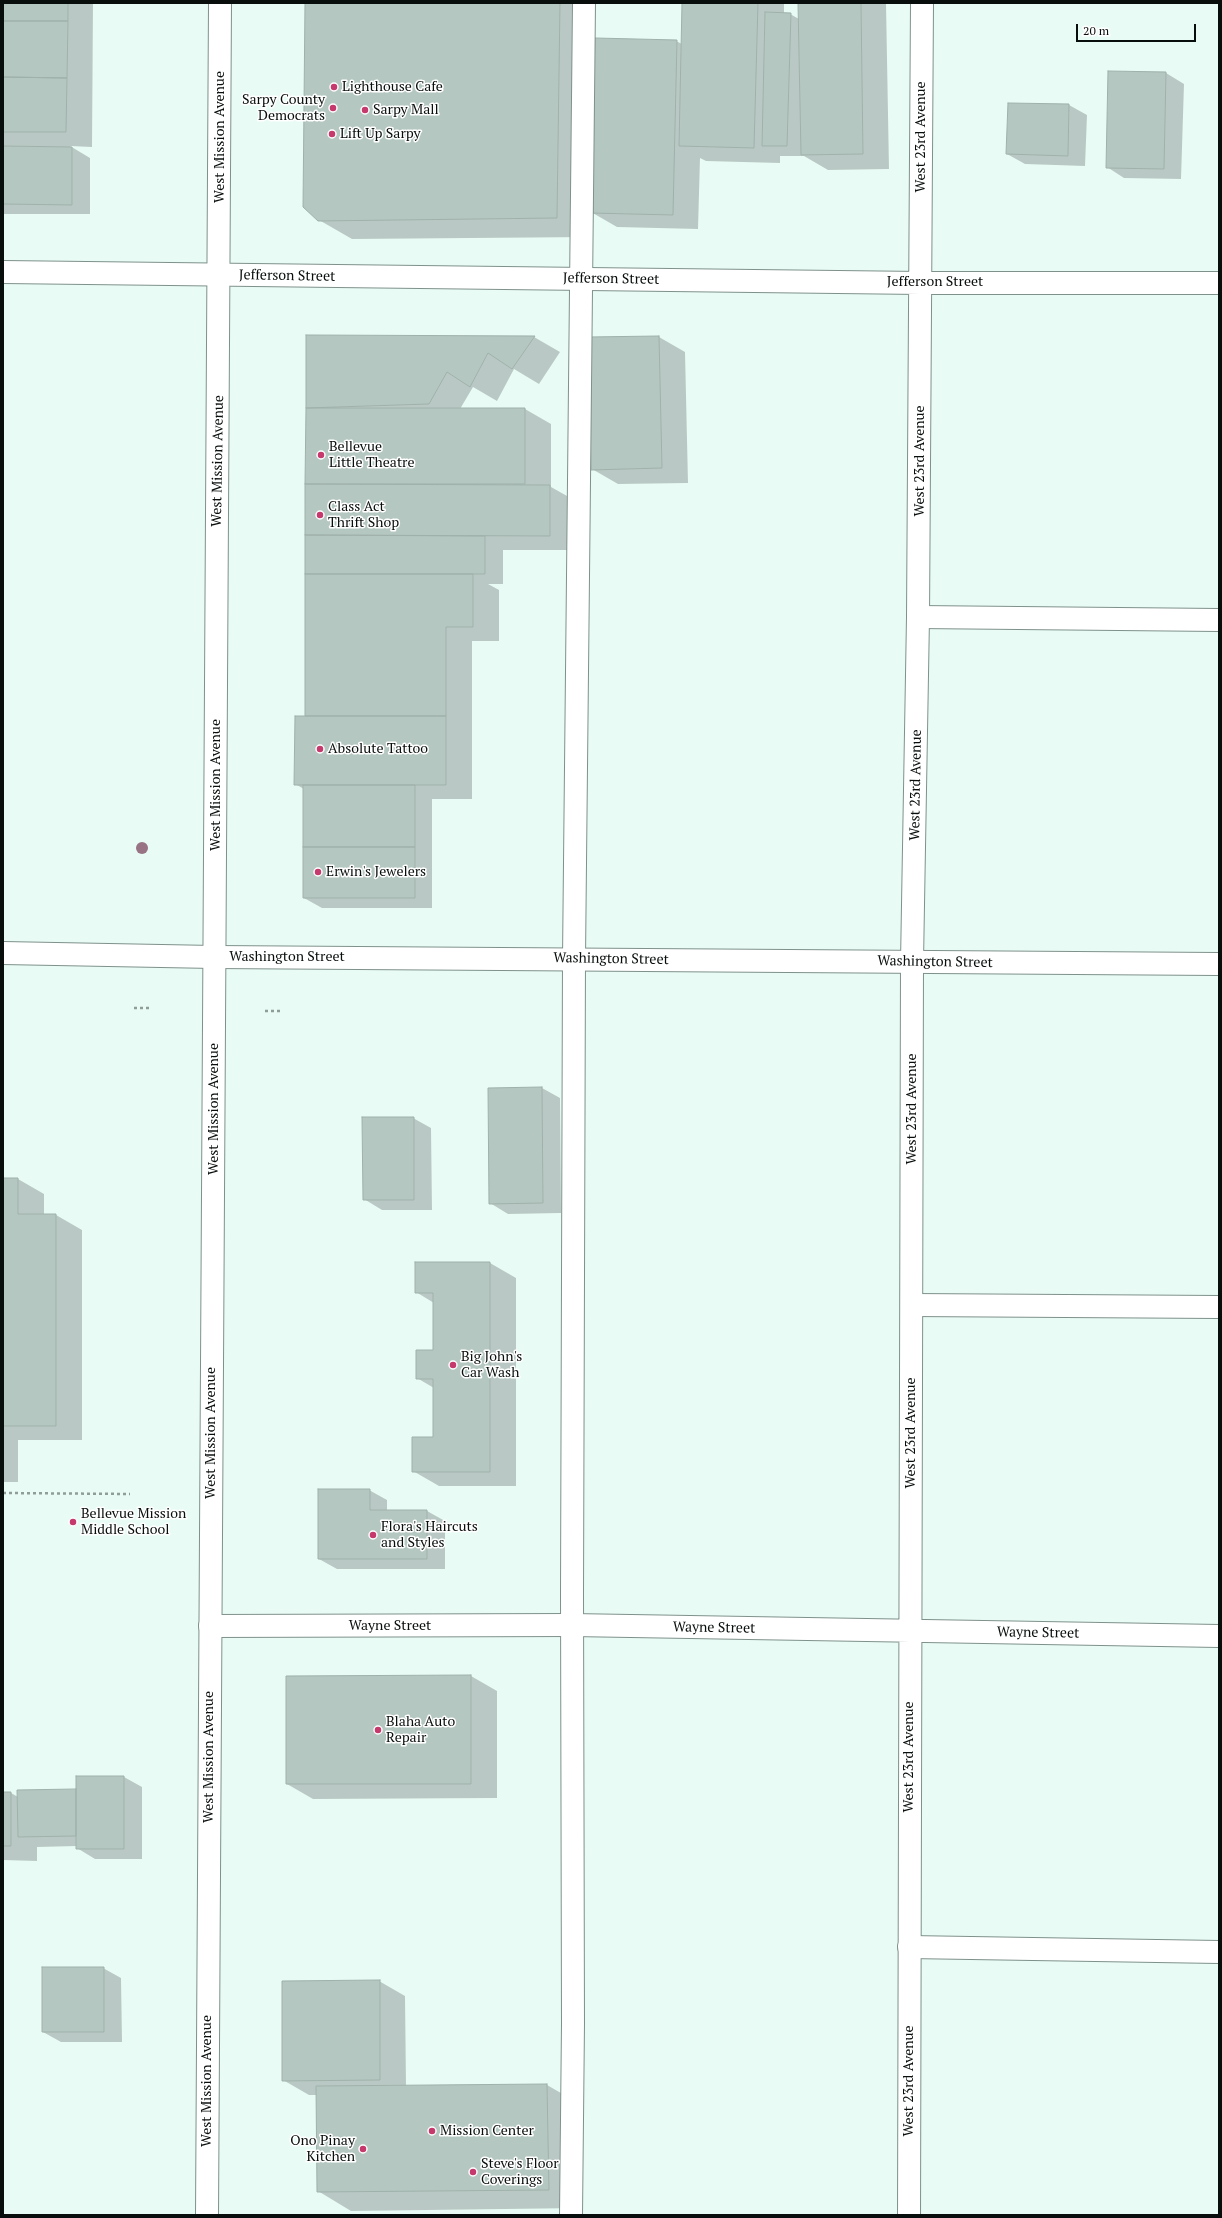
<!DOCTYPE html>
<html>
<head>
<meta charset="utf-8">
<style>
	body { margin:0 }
	#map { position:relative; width:1222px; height:2218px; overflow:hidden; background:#e8fbf5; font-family:"PT Serif",serif }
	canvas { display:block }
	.frame { position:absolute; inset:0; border:4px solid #080e0c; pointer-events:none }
	.scale { position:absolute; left:1076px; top:24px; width:120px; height:18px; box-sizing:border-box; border:2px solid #080e0c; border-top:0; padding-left:5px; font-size:12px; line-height:14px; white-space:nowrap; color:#080e0c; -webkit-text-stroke:3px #fff; paint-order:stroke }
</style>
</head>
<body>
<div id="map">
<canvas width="1222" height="2218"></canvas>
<div class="frame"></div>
<div class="scale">20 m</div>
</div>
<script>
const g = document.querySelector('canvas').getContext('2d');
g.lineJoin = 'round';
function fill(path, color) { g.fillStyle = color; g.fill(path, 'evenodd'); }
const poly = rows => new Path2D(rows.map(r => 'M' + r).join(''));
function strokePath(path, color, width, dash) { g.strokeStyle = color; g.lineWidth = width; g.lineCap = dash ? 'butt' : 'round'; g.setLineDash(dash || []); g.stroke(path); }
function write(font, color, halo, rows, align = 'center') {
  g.font = font + ' "PT Serif",serif'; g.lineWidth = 3; g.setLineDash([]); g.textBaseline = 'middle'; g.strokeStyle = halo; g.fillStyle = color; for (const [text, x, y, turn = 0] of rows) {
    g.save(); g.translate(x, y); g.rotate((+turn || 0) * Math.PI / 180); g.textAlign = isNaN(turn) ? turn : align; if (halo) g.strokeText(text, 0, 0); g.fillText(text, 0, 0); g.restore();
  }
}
const shadow = poly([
	[3,3,93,3,92,147,70,146,90,158,90,214,3,214],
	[306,3,593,3,592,111,676,41,682,44,683,3,784,3,784,14,790,14,799,19,799,3,886,3,889,169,828,170,804,156,780,156,780,163,706,161,700,158,698,229,617,227,591,212,590,237,352,239,319,220],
	[1166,73,1184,84,1181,179,1124,178,1107,167],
	[1069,105,1087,115,1085,166,1025,164,1007,154],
	[307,336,534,337,560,352,539,384,514,369,497,401,473,387,460,409,525,409,551,424,551,487,576,501,576,550,503,550,503,584,488,584,499,590,499,641,472,641,472,799,432,799,432,908,322,908,304,898,304,789,295,784,306,717],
	[659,337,685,352,688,483,618,484,592,469,589,338],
	[542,1088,560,1098,561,1213,508,1214,490,1203],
	[413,1118,431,1128,432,1210,382,1210,364,1199],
	[3,1179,18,1179,44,1194,44,1215,56,1215,82,1230,82,1440,18,1440,18,1482,3,1482],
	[490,1263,516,1278,516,1486,439,1486,413,1471,434,1438,434,1388,417,1378,434,1351,434,1303,416,1292],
	[369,1490,387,1500,387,1511,427,1511,445,1521,445,1569,337,1569,319,1559],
	[471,1676,497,1691,497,1798,313,1799,287,1784],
	[77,1777,124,1777,142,1787,142,1859,95,1859,77,1848,77,1846,37,1847,37,1861,3,1860,3,1793,11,1793,18,1797,77,1790],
	[103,1968,121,1978,122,2042,61,2042,43,2032],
	[379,1981,405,1996,406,2086,547,2085,580,2104,582,2208,351,2211,318,2191,317,2095,309,2095,283,2080]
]);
const building = poly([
	[3,3,68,3,68,21,3,21,3,3],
	[305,3,560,3,557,218,318,221,303,207,305,3],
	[682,3,758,3,754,148,679,146,682,3],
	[798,3,861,3,863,154,801,155,798,3],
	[765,12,791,13,787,146,762,146,765,12],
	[3,21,68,21,67,78,3,77,3,21],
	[595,38,677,40,673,215,590,213,595,38],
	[1108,71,1166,72,1164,169,1106,168,1108,71],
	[3,77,67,78,66,132,3,132,3,77],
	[1008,103,1069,104,1068,156,1006,154,1008,103],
	[3,146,72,147,72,205,3,204,3,146],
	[306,335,535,336,512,369,488,353,470,387,447,372,429,404,306,408,306,335],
	[659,336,662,468,591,470,588,337,659,336],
	[306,408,525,408,525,484,305,484,306,408],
	[305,484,550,485,550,536,305,535,305,484],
	[305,535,485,536,485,574,305,574,305,535],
	[305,574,473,574,473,627,446,627,446,716,305,716,305,574],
	[295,716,446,716,446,785,294,785,295,716],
	[303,785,415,785,415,847,303,847,303,785],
	[303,847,415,847,415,898,303,898,303,847],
	[542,1087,543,1203,489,1204,488,1088,542,1087],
	[362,1117,414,1117,414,1200,363,1200,362,1117],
	[3,1178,18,1178,18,1214,56,1214,56,1426,3,1426,3,1178],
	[415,1262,490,1262,490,1472,412,1472,412,1437,433,1437,433,1379,416,1379,416,1350,433,1350,433,1293,415,1293,415,1262],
	[318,1489,370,1489,370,1510,427,1510,427,1559,318,1559,318,1489],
	[471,1675,471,1784,286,1784,286,1676,471,1675],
	[76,1776,124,1776,124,1849,76,1849,76,1776],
	[76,1789,76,1836,18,1837,17,1790,76,1789],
	[3,1792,11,1792,11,1846,3,1846,3,1792],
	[42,1967,104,1967,104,2032,42,2032,42,1967],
	[380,1980,380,2080,282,2081,282,1981,380,1980],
	[547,2084,549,2190,317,2192,316,2086,547,2084]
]);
const path = poly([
	[134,1008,150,1008],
	[265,1011,283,1011],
	[3,1493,130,1494]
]);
const lane = poly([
	[918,617,1219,620],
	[912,1305,1219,1307],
	[909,1947,1219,1952],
	[571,2215,573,2023,572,1594,574,958,584,3]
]);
const street = poly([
	[3,272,921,283,1219,283],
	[3,953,214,957],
	[210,1626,572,1625,1219,1636],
	[909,2215,912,962,918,617,922,3]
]);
const secondary = poly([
	[214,957,1219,964]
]);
const primary = poly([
	[207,2215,220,3]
]);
const trees = [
	[142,848]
];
const markers = [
	[334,87,4,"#c5396d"],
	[333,108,4,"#c5396d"],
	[365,110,4,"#c5396d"],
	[332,134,4,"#c5396d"],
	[321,455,4,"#c5396d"],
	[320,515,4,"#c5396d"],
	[320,749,4,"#c5396d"],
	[318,872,4,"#c5396d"],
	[453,1365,4,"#c5396d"],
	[73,1522,4,"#c5396d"],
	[373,1535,4,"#c5396d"],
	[378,1730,4,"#c5396d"],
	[432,2131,4,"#c5396d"],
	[363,2149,4,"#c5396d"],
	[473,2172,4,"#c5396d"]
];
const poiNames = [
	["Lighthouse Cafe",342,87],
	["Sarpy County",325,100,"right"],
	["Democrats",325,116,"right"],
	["Sarpy Mall",373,110],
	["Lift Up Sarpy",340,134],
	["Bellevue",329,447],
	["Little Theatre",329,463],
	["Class Act",328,507],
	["Thrift Shop",328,523],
	["Absolute Tattoo",328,749],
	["Erwin's Jewelers",326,872],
	["Big John's",461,1357],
	["Car Wash",461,1373],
	["Bellevue Mission",81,1514],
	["Middle School",81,1530],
	["Flora's Haircuts",381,1527],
	["and Styles",381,1543],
	["Blaha Auto",386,1722],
	["Repair",386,1738],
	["Mission Center",440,2131],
	["Ono Pinay",355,2141,"right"],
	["Kitchen",355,2157,"right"],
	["Steve's Floor",481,2164],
	["Coverings",481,2180]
];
const streetNames = [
	["West Mission Avenue",220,137,-90],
	["West 23rd Avenue",921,137,-90],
	["Jefferson Street",287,276,1],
	["Jefferson Street",611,279,1],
	["Jefferson Street",935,282],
	["West Mission Avenue",218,461,-89],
	["West 23rd Avenue",920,461,-90],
	["West Mission Avenue",216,785,-90],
	["West 23rd Avenue",916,785,-89],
	["Washington Street",287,957],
	["Washington Street",611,959,1],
	["Washington Street",935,962,1],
	["West Mission Avenue",214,1109,-90],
	["West 23rd Avenue",912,1109,-90],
	["West Mission Avenue",211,1433,-90],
	["West 23rd Avenue",911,1433,-90],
	["Wayne Street",390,1626],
	["Wayne Street",714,1628,1],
	["Wayne Street",1038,1633,1],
	["West Mission Avenue",209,1757,-90],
	["West 23rd Avenue",909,1757,-90],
	["West Mission Avenue",207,2081,-90],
	["West 23rd Avenue",909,2081,-90]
];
fill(shadow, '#0003');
fill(building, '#b5c7c1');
strokePath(building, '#9fb1aa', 1);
strokePath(lane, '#7f918b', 24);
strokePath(street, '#7f918b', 24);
strokePath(secondary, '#7f918b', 24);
strokePath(primary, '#7f918b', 24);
strokePath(path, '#8f9d99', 2.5, [3, 3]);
strokePath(lane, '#fff', 22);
strokePath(street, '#fff', 22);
strokePath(secondary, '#fff', 22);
strokePath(primary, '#fff', 22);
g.fillStyle = '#977384';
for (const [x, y] of trees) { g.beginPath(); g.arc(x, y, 6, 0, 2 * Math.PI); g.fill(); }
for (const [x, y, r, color] of markers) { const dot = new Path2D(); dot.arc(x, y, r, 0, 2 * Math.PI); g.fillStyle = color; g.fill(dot); strokePath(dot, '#fff', 1.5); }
write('14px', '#080e0c', '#fff', poiNames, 'left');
write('14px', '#080e0c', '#fff', streetNames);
</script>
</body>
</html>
